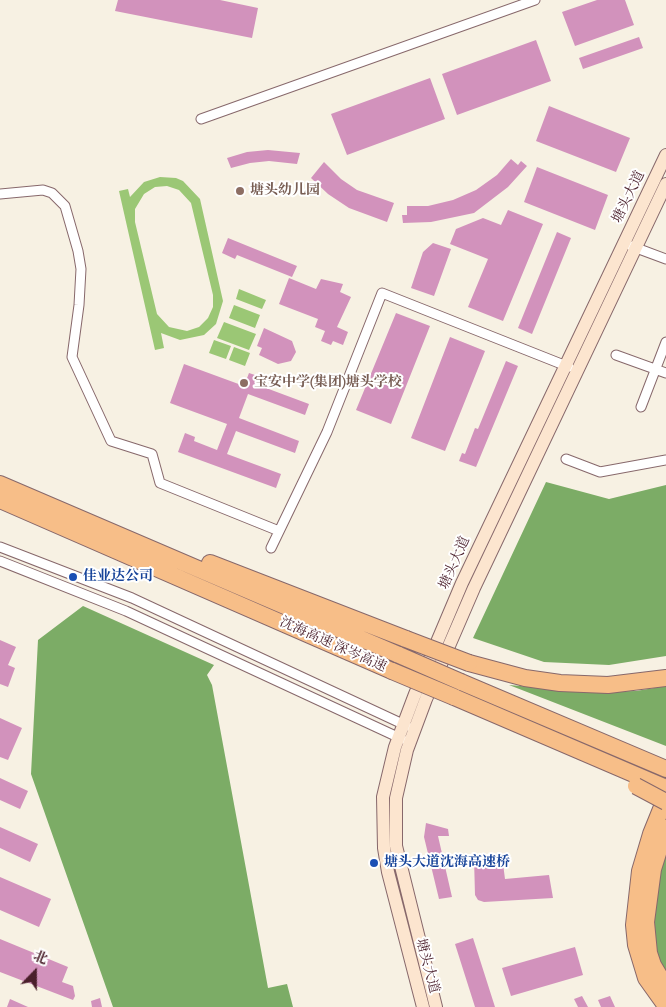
<!DOCTYPE html>
<html>
<head>
<meta charset="utf-8">
<style>
	body { margin:0 }
	#map { position:relative; width:666px; height:1007px; overflow:hidden; background:#f7f1e3; font-family:"IM FELL French Canon","Noto Serif SC",serif }
	canvas { display:block }
	.north { position:absolute; left:10px; top:947px; width:50px; height:50px; -webkit-text-stroke:4px #fff; paint-order:stroke; rotate:22deg; font-size:14px; font-weight:700; line-height:20px; text-align:center; color:#4a1f2b }
	.north::after { content:''; display:block; margin:auto; width:18px; height:22px; background:#4a1f2b; clip-path:polygon(50% 0,100% 100%,50% 72%,0 100%) }
</style>
</head>
<body>
<div id="map">
<canvas width="666" height="1007"></canvas>
<div class="north">北</div>
</div>
<script>
const g = document.querySelector('canvas').getContext('2d');
g.lineJoin = 'round';
function fill(path, color) { g.fillStyle = color; g.fill(path, 'evenodd'); }
const poly = rows => new Path2D(rows.map(r => 'M' + r).join(''));
function strokePath(path, color, width, dash) { g.strokeStyle = color; g.lineWidth = width; g.lineCap = dash ? 'butt' : 'round'; g.setLineDash(dash || []); g.stroke(path); }
function write(font, color, halo, rows, align = 'center') {
  g.font = font + ' "IM FELL French Canon","Noto Serif SC",serif'; g.lineWidth = 4; g.setLineDash([]); g.textBaseline = 'middle'; g.strokeStyle = halo; g.fillStyle = color; for (const [text, x, y, turn = 0] of rows) {
    g.save(); g.translate(x, y); g.rotate((+turn || 0) * Math.PI / 180); g.textAlign = isNaN(turn) ? turn : align; if (halo) g.strokeText(text, 0, 0); g.fillText(text, 0, 0); g.restore();
  }
}
const green = poly([
	[160,177,176,178,183,181,200,199,223,301,216,324,204,335,180,340,161,333,164,348,155,350,119,191,128,189,130,197,144,182],
	[167,186,179,190,191,203,213,295,213,307,208,318,199,327,187,331,169,327,157,314,135,222,135,209,144,194,155,187],
	[239,289,266,300,262,309,236,299],
	[234,305,260,315,255,328,229,318],
	[224,322,256,334,249,350,217,338],
	[214,340,231,346,226,359,209,353],
	[234,347,250,353,245,366,229,360]
]);
const forest = poly([
	[546,482,609,499,666,485,666,656,609,665,544,662,473,638],
	[83,606,214,665,207,675,212,685,268,988,287,984,293,1007,113,1007,31,774,38,640],
	[509,685,591,692,636,691,666,686,666,746],
	[666,848,666,974,656,951,653,922,659,871]
]);
const building = poly([
	[118,0,220,0,258,8,252,38,115,11],
	[597,0,625,0,634,25,575,46,562,12],
	[639,37,643,48,583,69,579,58],
	[536,40,551,81,457,115,442,74],
	[430,78,445,119,347,155,331,114],
	[549,106,630,138,616,172,536,141],
	[268,150,300,153,297,164,269,161,250,163,231,168,227,158,247,152],
	[511,159,518,165,521,161,527,166,508,187,474,213,431,222,403,223,402,215,407,215,407,206,428,206,453,200,476,190,497,175],
	[324,162,341,179,357,190,394,203,387,222,349,208,328,194,311,178],
	[537,167,608,195,595,230,524,202],
	[508,210,543,224,503,321,468,307,488,259,450,244,456,229,483,218,501,225],
	[557,232,571,238,532,334,518,328],
	[228,238,297,266,292,277,237,255,235,259,222,253],
	[433,243,451,249,434,296,411,288,423,252],
	[289,278,316,289,321,279,343,284,340,292,351,297,337,327,348,332,343,345,333,341,331,345,321,341,325,331,315,327,318,319,279,304],
	[396,313,430,326,391,424,356,410],
	[264,328,292,341,296,352,291,361,278,364,259,355,262,348,257,346],
	[450,337,485,351,445,451,411,438],
	[506,361,518,366,476,467,459,461,462,453,465,454,475,428,478,429],
	[184,364,244,386,249,373,261,377,258,385,309,404,305,415,248,394,239,418,299,441,295,453,236,431,227,454,281,474,276,488,178,452,185,433,195,437,194,441,217,450,227,424,170,403],
	[0,640,16,647,8,665,15,668,8,687,0,684],
	[0,718,22,728,8,760,0,757],
	[0,778,28,791,20,809,0,800],
	[426,823,448,829,449,836,438,836,452,897,439,899,424,837],
	[0,827,38,844,30,862,0,848],
	[502,856,505,879,549,875,553,898,484,902,478,900,475,895,474,858],
	[0,877,51,899,39,927,0,910],
	[473,938,495,1007,475,1007,455,944],
	[0,939,68,967,62,982,73,986,75,996,73,1000,0,972],
	[575,947,583,975,511,996,502,968],
	[582,996,588,1007,578,1007,574,999],
	[610,996,615,1007,601,1007,598,1000],
	[100,998,102,1007,92,1007,91,1001],
	[10,999,28,1007,7,1007]
]);
const minor = poly([
	[201,119,535,0],
	[0,194,43,190,52,193,65,206,78,251,81,269,79,305,72,357,111,441,152,454,160,483,279,531],
	[631,246,666,259],
	[616,355,666,373],
	[641,407,666,342],
	[566,459,600,472,666,460],
	[0,547,132,598,407,726],
	[271,548,327,432,382,293,569,367],
	[0,561,126,611,402,739]
]);
const secondary = poly([
	[423,1007,388,872,384,848,383,797,395,747,415,694,462,583,666,155],
	[436,1007,396,846,396,798,407,750,426,699,474,588,666,184]
]);
const motorway = poly([
	[0,484,399,655],
	[0,500,392,671],
	[210,563,406,639],
	[469,663,525,678,560,683,608,685,666,678],
	[461,682,666,769],
	[454,697,666,788],
	[666,797,651,834,640,871,634,925,636,945,646,978,666,1006],
	[666,828,653,869,646,922,649,953,653,965,666,987]
]);
const motorwayBridge = poly([
	[406,639,469,663],
	[399,655,461,682],
	[392,671,454,697],
	[636,786,666,802]
]);
const markers = [
	[240,191,5,"#8d6e63"],
	[244,383,5,"#8d6e63"],
	[73,577,5,"#1a4fb4"],
	[374,863,5,"#1a4fb4"]
];
const educationNames = [
	["塘头幼儿园",250,191],
	["宝安中学(集团)塘头学校",254,383]
];
const streetNames = [
	["塘头大道",629,197,-64],
	["塘头大道",455,563,-66],
	["沈海高速 深岑高速",333,645,24],
	["塘头大道",427,966,75]
];
const transitNames = [
	["佳业达公司",83,577],
	["塘头大道沈海高速桥",384,863]
];
fill(green, '#9bc775');
fill(forest, '#7cac66');
fill(building, '#d292bc');
strokePath(minor, '#87686b', 11);
strokePath(secondary, '#87686b', 14);
strokePath(motorway, '#87686b', 18);
strokePath(minor, '#fff', 9);
strokePath(secondary, '#fce5cf', 12);
strokePath(motorway, '#f7be88', 16);
strokePath(motorwayBridge, '#87686b', 18, []);
strokePath(motorwayBridge, '#f7be88', 16);
for (const [x, y, r, color] of markers) { const dot = new Path2D(); dot.arc(x, y, r, 0, 2 * Math.PI); g.fillStyle = color; g.fill(dot); strokePath(dot, '#fff', 2); }
write('bold 14px', '#785e54', '#fff', educationNames, 'left');
write('14px', '#4a1f2b', '#fff', streetNames);
write('bold 14px', '#164399', '#fff', transitNames, 'left');
</script>
</body>
</html>
